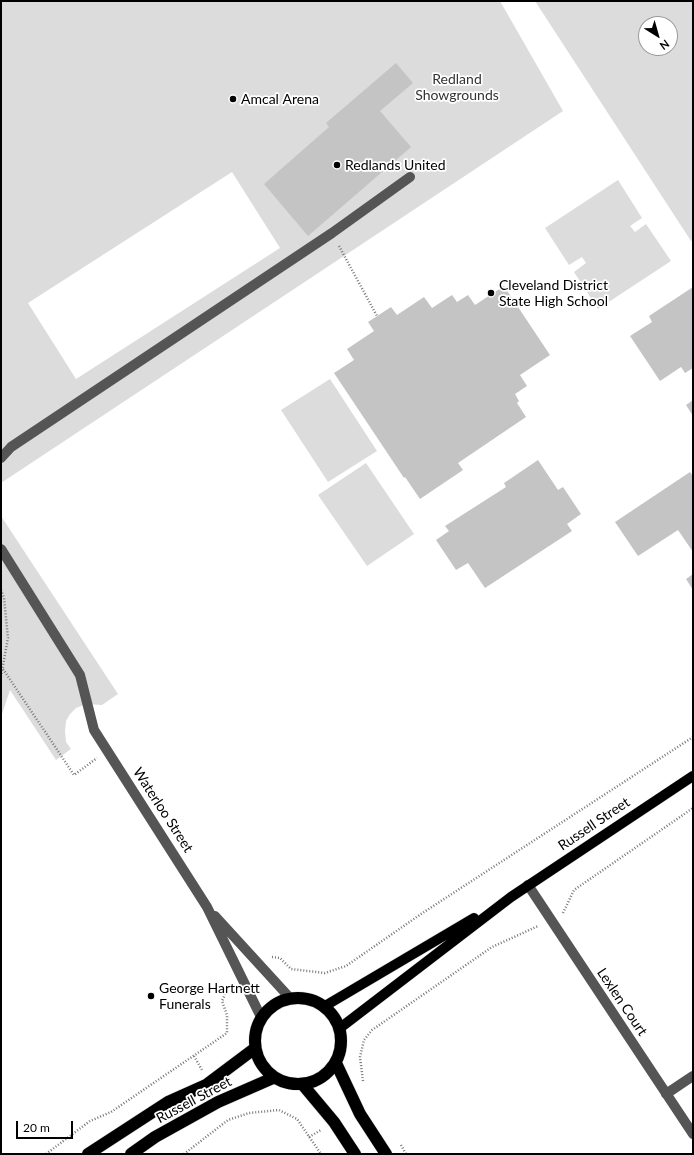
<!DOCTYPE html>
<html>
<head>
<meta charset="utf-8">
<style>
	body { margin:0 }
	#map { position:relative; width:694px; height:1155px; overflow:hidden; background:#fff; font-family:Lato,sans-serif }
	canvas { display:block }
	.frame { position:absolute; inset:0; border:2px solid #000; pointer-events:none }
	.north { position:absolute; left:638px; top:16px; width:40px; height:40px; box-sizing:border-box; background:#fff; border:1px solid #999; border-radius:50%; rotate:143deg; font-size:11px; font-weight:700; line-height:16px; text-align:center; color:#000 }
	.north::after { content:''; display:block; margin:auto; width:14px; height:18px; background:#000; clip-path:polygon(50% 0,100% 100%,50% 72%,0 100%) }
	.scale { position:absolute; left:16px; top:1121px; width:57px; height:18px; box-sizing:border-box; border:2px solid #000; border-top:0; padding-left:5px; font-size:12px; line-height:14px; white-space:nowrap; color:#000; -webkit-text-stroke:3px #fff; paint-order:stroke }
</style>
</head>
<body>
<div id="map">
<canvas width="694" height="1155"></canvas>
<div class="frame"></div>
<div class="north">N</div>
<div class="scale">20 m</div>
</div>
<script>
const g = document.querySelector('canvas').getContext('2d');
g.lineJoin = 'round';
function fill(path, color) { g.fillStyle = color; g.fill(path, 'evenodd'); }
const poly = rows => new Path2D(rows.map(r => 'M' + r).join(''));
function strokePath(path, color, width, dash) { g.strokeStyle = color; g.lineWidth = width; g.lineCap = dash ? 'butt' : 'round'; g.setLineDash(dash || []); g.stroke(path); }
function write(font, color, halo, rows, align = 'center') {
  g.font = font + ' Lato,sans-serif'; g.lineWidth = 3.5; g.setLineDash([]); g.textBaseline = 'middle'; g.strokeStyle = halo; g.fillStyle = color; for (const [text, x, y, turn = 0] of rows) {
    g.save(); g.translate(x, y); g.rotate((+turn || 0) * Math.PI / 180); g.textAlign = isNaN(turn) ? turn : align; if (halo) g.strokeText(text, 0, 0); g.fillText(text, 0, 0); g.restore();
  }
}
const green = poly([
	[1,1,500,1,563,111,1,483],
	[232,172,280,248,76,379,28,303],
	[535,1,693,1,693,240,691,241],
	[646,24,670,24,670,48,646,48],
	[618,180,642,218,630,226,635,232,646,224,671,261,598,309,574,272,586,263,582,257,569,265,545,228],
	[330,379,377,451,328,482,281,410],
	[366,463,414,534,367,566,318,495],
	[1,516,118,694,102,705,86,704,76,708,70,714,66,721,65,731,66,742,71,749,56,760,10,690,1,717]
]);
const building = poly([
	[396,63,413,83,380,111,411,147,308,236,264,184,329,127,326,123],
	[504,286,550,355,520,375,527,386,515,394,519,401,517,403,526,417,458,463,463,470,420,499,405,477,404,478,334,373,354,360,347,349,374,331,368,322,391,307,397,315,424,297,432,308,452,295,457,302,468,295,475,305],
	[693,287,693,368,685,373,681,367,660,381,630,336,652,322,649,316],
	[693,400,693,416,686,405],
	[538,460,558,490,563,487,581,514,567,524,572,531,485,588,468,563,456,570,436,540,449,531,445,526,506,487,504,483],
	[690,472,693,476,693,552,678,530,638,556,615,522],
	[693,574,693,590,686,579]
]);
const path = poly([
	[339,246,377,316],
	[1,590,4,598,8,638,1,676],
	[3,669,74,775,97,758],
	[563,913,574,890,693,808],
	[272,957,280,958,291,969,325,973,346,966,421,914,693,737],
	[194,1056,202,1070],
	[363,1081,360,1057,364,1040,372,1030,492,947,538,926],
	[309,1137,321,1130],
	[401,1145,406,1154],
	[46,1154,90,1121,111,1112,227,1033,227,1015,222,1001,229,985],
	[184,1154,228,1120,249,1113,279,1110,297,1119,321,1154]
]);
const minor = poly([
	[1,458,11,447,332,233,410,177],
	[1,549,80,675,94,730,207,907,261,1017],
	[528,885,693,1134],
	[215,916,290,998],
	[666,1094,693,1076]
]);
const major = poly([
	[325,1006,474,918],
	[340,1028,511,897,693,776]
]);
const highway = poly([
	'255 1041a43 43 0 1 1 86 0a43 43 0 1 1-86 0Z',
	[336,1063,360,1114,386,1154],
	[303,1085,334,1122,355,1154],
	[88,1154,168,1102,206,1085,254,1049],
	[131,1154,155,1137,218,1102,273,1078]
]);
const markers = [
	[233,99,4,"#000"],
	[337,165,4,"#000"],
	[491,293,4,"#000"],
	[151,996,4,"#000"]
];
const parkNames = [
	["Redland",457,79],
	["Showgrounds",457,95]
];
const poiNames = [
	["Amcal Arena",241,99],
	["Redlands United",345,165],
	["Cleveland District",499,285],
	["State High School",499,301],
	["George Hartnett",159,988],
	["Funerals",159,1004]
];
const streetNames = [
	["Waterloo Street",163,810,57],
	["Russell Street",594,824,-34],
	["Lexlen Court",622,1002,56],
	["Russell Street",194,1100,-28]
];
fill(green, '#dcdcdc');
fill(building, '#c4c4c4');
strokePath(major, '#dbdbdb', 11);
strokePath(highway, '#dbdbdb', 13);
strokePath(path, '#777', 2.5, [1, 2]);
strokePath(minor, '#555', 10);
strokePath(major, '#000', 10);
strokePath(highway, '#000', 12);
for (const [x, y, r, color] of markers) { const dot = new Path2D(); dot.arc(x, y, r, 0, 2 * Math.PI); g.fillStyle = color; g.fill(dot); strokePath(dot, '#fff', 1.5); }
write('14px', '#333', '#fff', parkNames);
write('14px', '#000', '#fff', poiNames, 'left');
write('14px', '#000', '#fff', streetNames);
</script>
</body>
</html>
